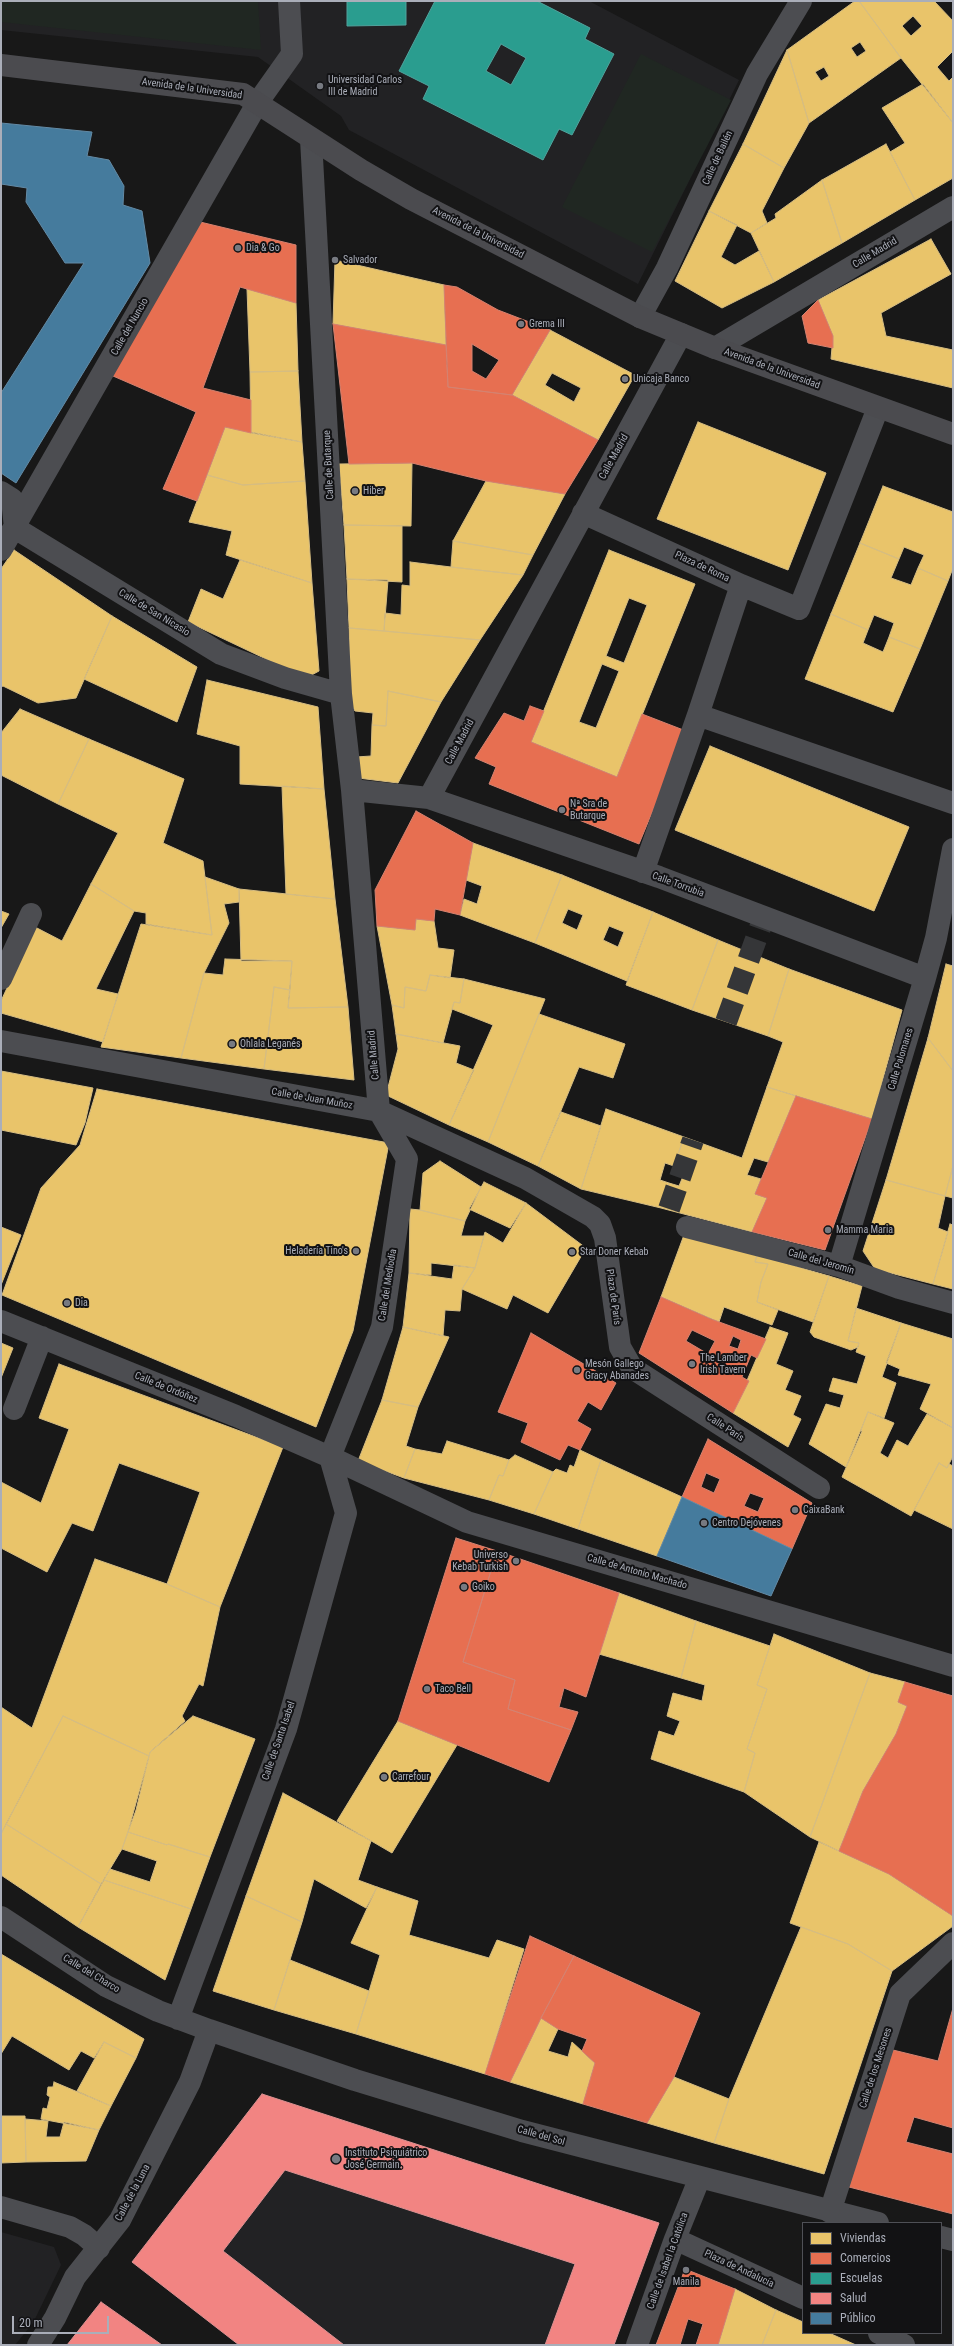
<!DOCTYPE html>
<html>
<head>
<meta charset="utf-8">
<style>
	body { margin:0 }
	#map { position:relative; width:954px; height:2346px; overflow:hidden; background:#181818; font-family:"Roboto Condensed",sans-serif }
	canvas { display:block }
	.frame { position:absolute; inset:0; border:2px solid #aaaeb9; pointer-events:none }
	.legend { position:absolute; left:802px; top:2222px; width:140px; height:112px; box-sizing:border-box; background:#121214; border:1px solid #4f5056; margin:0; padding:5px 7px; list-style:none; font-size:12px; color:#aaaeb9 }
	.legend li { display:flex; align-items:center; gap:8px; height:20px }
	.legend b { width:20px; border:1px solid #4f5056 }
	.scale { position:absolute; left:12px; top:2316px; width:97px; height:18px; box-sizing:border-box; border:2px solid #aaaeb9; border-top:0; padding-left:5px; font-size:12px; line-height:14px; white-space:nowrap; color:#aaaeb9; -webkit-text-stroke:3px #121214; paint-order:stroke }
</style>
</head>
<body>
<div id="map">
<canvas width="954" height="2346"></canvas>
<div class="frame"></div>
<ul class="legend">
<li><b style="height:11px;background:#e9c46a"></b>Viviendas</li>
<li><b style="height:11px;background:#e76f51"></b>Comercios</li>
<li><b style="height:11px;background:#2a9d8f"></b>Escuelas</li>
<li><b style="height:11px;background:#f28482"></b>Salud</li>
<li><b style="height:11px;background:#457b9d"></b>Público</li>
</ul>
<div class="scale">20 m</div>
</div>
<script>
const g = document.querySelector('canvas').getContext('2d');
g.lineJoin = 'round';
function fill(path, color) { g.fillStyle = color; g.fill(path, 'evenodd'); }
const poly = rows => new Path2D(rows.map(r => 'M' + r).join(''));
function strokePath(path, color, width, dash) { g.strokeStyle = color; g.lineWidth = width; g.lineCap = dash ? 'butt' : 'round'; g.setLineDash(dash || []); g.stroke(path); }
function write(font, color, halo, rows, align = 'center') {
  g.font = font + ' "Roboto Condensed",sans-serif'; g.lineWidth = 4; g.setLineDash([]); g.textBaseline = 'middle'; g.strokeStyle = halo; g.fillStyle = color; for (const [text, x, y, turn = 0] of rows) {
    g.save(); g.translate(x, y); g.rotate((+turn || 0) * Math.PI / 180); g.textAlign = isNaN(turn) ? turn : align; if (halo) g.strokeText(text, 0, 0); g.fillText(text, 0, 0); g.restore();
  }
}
const built = poly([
	[1,1,589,1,739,80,638,284,349,130,341,116,258,57,1,30],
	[262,2094,659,2223,614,2345,239,2345,132,2262],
	[1,2232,54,2247,61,2265,33,2323,15,2345,1,2345]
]);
const green = poly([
	[1,1,258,1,261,50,1,22],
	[641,54,731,100,652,252,562,207]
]);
const homes = poly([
	[855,1,859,1,901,58,809,123,787,50,855,1],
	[860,42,866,51,857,57,851,48,860,42],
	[824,67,829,76,821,81,815,72,824,67],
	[859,1,934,1,953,21,953,54,952,52,937,67,949,81,953,77,953,123,901,58,859,1],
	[913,16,922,26,911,36,902,26,913,16],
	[787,50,809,123,784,168,743,144,787,50],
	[923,84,953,123,953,178,915,200,890,152,905,143,882,108,923,84],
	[743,144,784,168,762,211,767,223,751,233,709,211,743,144],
	[886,144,915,200,842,243,822,180,886,144],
	[822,180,842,243,774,282,751,233,776,218,775,214,822,180],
	[709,211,737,225,721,257,735,265,759,251,774,282,722,308,675,281,709,211],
	[931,239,951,274,881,313,886,336,953,350,953,388,831,359,833,336,818,300,931,239],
	[335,260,444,285,446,345,333,324,335,260],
	[247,289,296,303,298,371,250,372,247,289],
	[550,330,635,375,598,440,512,395,550,330],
	[552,373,581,388,574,402,545,385,552,373],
	[298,371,302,442,251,433,250,372,298,371],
	[698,422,826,473,788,570,657,519,698,422],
	[225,427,302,442,305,481,243,485,207,475,225,427],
	[412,463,411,526,344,525,339,464,412,463],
	[207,475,243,485,305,481,312,583,226,555,232,531,189,522,207,475],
	[486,481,565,494,533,555,453,541,486,481],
	[883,486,953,512,953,568,948,581,918,568,924,555,904,547,899,559,860,543,883,486],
	[344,525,402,526,402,582,347,579,344,525],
	[453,541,533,555,523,575,451,567,453,541],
	[860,543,899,559,891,578,911,585,918,568,948,581,920,649,889,637,894,623,874,615,868,630,831,614,860,543],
	[14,550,112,616,76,698,38,703,3,686,1,687,1,569,14,550],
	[609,550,695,584,617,777,531,742,609,550],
	[629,598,647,605,624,663,606,656,629,598],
	[602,664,619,671,596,728,579,722,602,664],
	[240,560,312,583,319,671,306,678,188,622,201,589,223,599,240,560],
	[410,562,451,567,523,575,480,640,384,631,385,613,401,615,402,585,410,586,410,562],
	[347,579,388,580,384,631,349,628,347,579],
	[831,614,868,630,863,643,883,652,889,637,920,649,893,712,805,679,831,614],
	[112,616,197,667,177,722,84,679,112,616],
	[349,628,384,631,480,640,441,702,388,691,386,726,372,725,373,713,355,711,350,703,349,628],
	[207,680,318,707,324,789,240,784,240,746,197,734,207,680],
	[388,691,441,702,398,783,358,778,356,757,371,756,372,725,386,726,388,691],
	[20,709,89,739,58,804,1,775,1,733,20,709],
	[89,739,184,779,163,843,203,861,212,935,146,924,146,913,134,911,91,884,118,833,58,804,89,739],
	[710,746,909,827,874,911,675,830,710,746],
	[282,786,324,789,335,899,286,894,282,786],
	[473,843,562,875,535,943,460,915,464,899,477,904,482,886,466,880,473,843],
	[562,875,653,912,627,981,535,943,562,875],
	[568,909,583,915,577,930,562,923,568,909],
	[609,926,624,932,618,947,603,940,609,926],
	[205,877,239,889,239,902,224,904,229,923,204,973,181,1058,101,1047,141,924,212,935,205,877],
	[91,884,134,911,96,989,118,994,103,1042,1,1013,1,1001,35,927,62,941,91,884],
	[239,889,335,899,348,1007,288,1008,292,961,241,961,239,889],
	[1,911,9,914,1,928,1,911],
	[653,912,718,940,692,1010,626,985,653,912],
	[416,919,434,921,438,948,454,950,450,978,430,975,426,991,405,987,404,1008,392,1005,377,926,415,930,416,919],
	[718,940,789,969,768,1036,692,1010,718,940],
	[225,959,292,961,290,990,274,987,264,1069,181,1058,204,973,223,975,225,959],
	[946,964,953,966,953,1071,928,1038,946,964],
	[789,969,902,1010,872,1119,767,1087,783,1042,768,1036,789,969],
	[430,975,464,979,460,1003,454,1002,443,1043,396,1034,392,1005,404,1008,405,987,426,991,430,975],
	[464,979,545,999,488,1142,449,1125,493,1025,452,1009,454,1002,460,1003,464,979],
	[274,987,290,990,288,1008,348,1007,354,1080,264,1069,274,987],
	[539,1014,625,1044,613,1078,579,1067,538,1166,488,1142,539,1014],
	[396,1034,460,1046,456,1063,474,1070,449,1125,386,1095,398,1049,396,1034],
	[928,1038,953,1071,953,1166,945,1196,886,1180,928,1038],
	[1,1071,93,1088,85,1123,76,1145,1,1130,1,1071],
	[767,1087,796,1096,768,1162,754,1158,747,1175,761,1179,755,1194,767,1198,752,1232,661,1208,669,1183,679,1186,686,1169,674,1166,684,1137,742,1158,767,1087],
	[97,1089,389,1143,353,1331,316,1427,2,1295,41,1188,80,1145,97,1089],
	[606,1109,684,1137,674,1166,665,1163,660,1180,669,1183,661,1208,581,1189,606,1109],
	[561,1112,601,1126,581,1189,538,1166,561,1112],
	[440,1161,481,1187,465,1221,420,1210,423,1173,440,1161],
	[953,1166,953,1198,945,1196,953,1166],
	[886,1180,945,1196,938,1228,948,1232,933,1284,875,1269,863,1251,886,1180],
	[484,1182,526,1203,510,1228,469,1209,484,1182],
	[526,1203,586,1248,548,1313,513,1295,507,1309,462,1289,475,1268,485,1232,503,1243,526,1203],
	[410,1209,420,1210,465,1221,461,1236,484,1236,475,1268,431,1263,431,1275,409,1273,410,1209],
	[950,1224,953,1225,953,1289,933,1284,950,1224],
	[1,1227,21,1235,1,1285,1,1227],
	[684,1235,757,1255,755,1262,768,1264,761,1282,757,1302,778,1310,772,1325,724,1307,719,1322,661,1297,684,1235],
	[757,1255,829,1276,813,1322,757,1302,761,1282,768,1264,755,1262,757,1255],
	[454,1265,475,1268,462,1289,460,1311,445,1310,443,1336,403,1327,409,1273,452,1279,454,1265],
	[829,1276,862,1286,848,1341,859,1343,858,1347,851,1350,814,1337,810,1332,829,1276],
	[856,1308,901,1323,882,1377,896,1383,884,1418,868,1412,846,1467,809,1444,826,1404,840,1408,844,1395,829,1391,833,1378,857,1384,866,1356,856,1352,859,1343,848,1341,856,1308],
	[901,1323,953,1339,953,1428,920,1409,931,1384,898,1375,900,1369,886,1363,901,1323],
	[403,1327,449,1337,418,1407,382,1400,403,1327],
	[770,1327,788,1333,776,1364,793,1371,785,1390,801,1396,793,1415,801,1419,788,1447,733,1413,770,1327],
	[1,1343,13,1348,1,1378,1,1343],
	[59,1364,283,1447,220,1607,167,1584,200,1492,119,1463,93,1531,72,1523,47,1572,1,1548,1,1482,41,1503,69,1429,39,1418,59,1364],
	[382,1400,418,1407,406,1446,415,1449,404,1478,358,1461,382,1400],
	[868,1412,894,1423,880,1453,888,1458,897,1440,908,1446,927,1414,953,1428,953,1456,947,1468,939,1463,911,1516,842,1477,862,1431,861,1430,868,1412],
	[447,1441,509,1460,503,1476,499,1475,489,1500,404,1478,415,1449,442,1454,447,1441],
	[580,1450,601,1460,578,1529,534,1514,553,1472,556,1469,567,1473,570,1465,574,1467,580,1450],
	[515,1455,553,1472,534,1514,489,1500,499,1475,503,1476,509,1460,515,1455],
	[601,1460,682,1497,657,1556,578,1529,601,1460],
	[939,1463,947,1468,949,1464,953,1466,953,1529,914,1510,939,1463],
	[95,1559,167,1584,220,1607,203,1686,199,1684,182,1716,185,1721,150,1752,149,1756,63,1716,1,1834,1,1707,32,1728,95,1559],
	[619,1593,696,1621,681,1678,599,1654,619,1593],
	[696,1621,770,1646,757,1685,767,1689,747,1749,755,1753,744,1792,651,1759,659,1731,674,1736,680,1721,667,1716,673,1693,702,1701,705,1685,681,1678,696,1621],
	[774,1634,870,1673,810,1837,744,1792,755,1753,747,1749,767,1689,757,1685,774,1634],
	[870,1673,905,1682,898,1702,907,1706,896,1734,863,1791,839,1851,810,1837,870,1673],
	[63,1716,149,1756,128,1832,122,1849,101,1884,6,1824,63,1716],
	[193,1716,255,1739,210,1857,168,1844,167,1845,128,1832,136,1810,150,1752,193,1716],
	[398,1721,457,1745,392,1853,337,1821,398,1721],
	[283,1793,371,1841,358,1880,377,1887,366,1908,314,1879,302,1922,246,1896,283,1793],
	[6,1824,101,1884,78,1927,1,1875,1,1834,6,1824],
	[128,1832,167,1845,168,1844,210,1857,191,1909,104,1880,110,1869,150,1882,157,1861,122,1849,128,1832],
	[819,1842,889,1874,953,1916,953,1926,892,1971,848,1944,790,1923,819,1842],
	[104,1880,191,1909,165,1980,78,1927,104,1880],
	[377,1887,418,1901,409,1935,489,1958,497,1940,524,1949,485,2074,356,2034,380,1955,351,1943,377,1887],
	[246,1896,302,1922,274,2010,213,1991,246,1896],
	[801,1927,848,1944,892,1971,824,2174,714,2143,729,2099,801,1927],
	[1,1954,144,2039,136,2058,104,2042,94,2058,81,2051,69,2070,12,2036,1,2054,1,1954],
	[290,1960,369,1991,356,2034,274,2010,290,1960],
	[541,2018,558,2029,548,2051,568,2057,572,2042,595,2063,583,2104,510,2082,541,2018],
	[104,2042,136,2058,111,2106,77,2091,104,2042],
	[674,2077,729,2099,714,2143,647,2123,674,2077],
	[54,2082,111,2106,99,2130,41,2119,43,2108,47,2109,50,2097,47,2095,48,2087,53,2087,54,2082],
	[1,2116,25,2116,26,2162,1,2163,1,2116],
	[25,2119,48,2121,46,2137,60,2137,64,2122,99,2130,86,2161,26,2162,25,2119],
	[735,2289,776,2310,762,2345,718,2345,735,2289],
	[776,2310,803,2322,803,2333,829,2333,856,2345,762,2345,776,2310]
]);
const shops = poly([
	[196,221,296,245,296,303,240,287,203,388,251,400,251,433,225,427,197,501,163,489,196,412,113,376,196,221],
	[444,285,457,287,498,310,550,330,512,395,448,387,444,285],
	[472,344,499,360,486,379,472,371,472,344],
	[818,300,833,336,833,348,808,343,802,316,818,300],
	[333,324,446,345,448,387,512,395,598,440,565,494,486,481,412,463,349,464,333,324],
	[530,706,544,711,531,742,617,777,642,714,686,731,639,844,489,784,496,767,475,758,504,713,524,721,530,706],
	[416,811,473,843,460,915,435,909,434,921,416,919,415,930,377,926,375,890,416,811],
	[796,1096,872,1119,825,1250,752,1232,767,1198,755,1194,796,1096],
	[661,1297,711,1319,766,1339,757,1358,751,1355,742,1377,749,1381,733,1413,639,1353,661,1297],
	[692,1330,715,1341,708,1354,686,1341,692,1330],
	[733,1336,741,1340,738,1349,729,1346,733,1336],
	[531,1333,616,1383,601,1410,588,1402,577,1421,591,1429,580,1450,568,1445,560,1460,521,1442,528,1423,498,1412,531,1333],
	[708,1439,812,1503,792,1549,682,1497,708,1439],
	[706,1473,720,1479,714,1493,701,1487,706,1473],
	[750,1493,764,1498,758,1512,744,1506,750,1493],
	[456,1538,497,1551,463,1662,515,1680,508,1709,571,1730,549,1782,398,1721,456,1538],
	[497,1551,619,1593,586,1697,564,1688,559,1707,578,1712,571,1730,508,1709,515,1680,463,1662,497,1551],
	[905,1682,953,1696,953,1916,889,1874,839,1851,863,1791,896,1734,907,1706,898,1702,905,1682],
	[530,1936,574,1956,541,2018,510,2082,485,2074,530,1936],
	[574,1956,700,2013,674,2077,647,2123,583,2104,595,2063,582,2051,587,2039,558,2029,541,2018,574,1956],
	[953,2008,953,2128,914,2117,906,2142,953,2154,953,2214,849,2187,893,2050,938,2061,953,2008],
	[685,2269,735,2289,718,2345,696,2345,703,2324,688,2319,680,2345,656,2345,685,2269]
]);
const schools = poly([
	[347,1,406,1,406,25,347,26,347,1],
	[435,1,537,1,590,28,585,39,614,54,572,135,559,129,543,160,423,99,429,86,399,71,435,1],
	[501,44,526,58,511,85,486,71,501,44]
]);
const health = poly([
	[262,2094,659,2223,614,2345,545,2345,575,2264,285,2170,223,2251,344,2345,239,2345,132,2262,262,2094],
	[101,2302,162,2345,67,2345,101,2302]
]);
const public = poly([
	[1,123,92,132,87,156,109,160,124,186,123,205,142,211,150,263,16,483,1,473,1,393,84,263,65,263,26,202,27,188,1,184,1,123],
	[682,1497,792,1549,771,1596,657,1556,682,1497]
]);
const streetTunnel = poly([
	[726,1022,764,917],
	[669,1209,693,1140]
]);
const street = poly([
	[311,139,341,694,352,790],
	[640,317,667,268,757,74,801,1],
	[715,348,953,207],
	[1,492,12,499,15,528,221,654,285,678,341,694],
	[583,513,741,585,698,715,953,803],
	[1,550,258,102,292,54,289,1],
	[741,585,799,609,878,408],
	[429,798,681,334],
	[643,872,698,715],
	[1,979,31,914],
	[1,1041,379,1111,525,1178,593,1217,600,1224,605,1238,620,1347,632,1368,819,1488],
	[687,1227,839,1266,899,1288,953,1303],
	[839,1266,925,978,936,938,953,849],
	[1,1321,236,1416,330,1457,467,1522,953,1666],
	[14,1409,42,1337],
	[330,1457,382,1327,407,1159,379,1111,352,790,429,798,659,877,925,978],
	[1,1917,106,1986,158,2011,209,2030,355,2080,522,2131,878,2223],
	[178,2019,286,1729,346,1513,330,1457],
	[1,2207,70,2227,84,2235,99,2248],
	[830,2212,900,1994,953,1943],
	[941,2237,953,2240],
	[675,2239,803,2298],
	[879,2333,904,2345],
	[38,2345,55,2318,75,2277,120,2220,190,2082,209,2030],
	[637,2345,675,2239,700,2177]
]);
const secondary = poly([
	[1,65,243,94,361,170,411,199,640,317,715,348,953,434]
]);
const markers = [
	[320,86,4,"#777a81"],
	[238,248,4,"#777a81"],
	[335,260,4,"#777a81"],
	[521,324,4,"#777a81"],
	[625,379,4,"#777a81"],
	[355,491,4,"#777a81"],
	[562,810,4,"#777a81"],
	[232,1044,4,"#777a81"],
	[828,1230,4,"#777a81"],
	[356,1251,4,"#777a81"],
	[572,1252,4,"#777a81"],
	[67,1303,4,"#777a81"],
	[692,1364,4,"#777a81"],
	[577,1370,4,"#777a81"],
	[795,1510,4,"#777a81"],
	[704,1523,4,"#777a81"],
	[516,1561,4,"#777a81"],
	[464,1587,4,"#777a81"],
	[427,1689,4,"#777a81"],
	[384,1777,4,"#777a81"],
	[336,2159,5,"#777a81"],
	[686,2270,4,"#777a81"]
];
const poiNames = [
	["Universidad Carlos",328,80],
	["III de Madrid",328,92],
	["Dia & Go",246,248],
	["Salvador",343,260],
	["Grema III",529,324],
	["Unicaja Banco",633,379],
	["Hiber",363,491],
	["Nª Sra de",570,804],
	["Butarque",570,816],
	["Ohlala Leganés",240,1044],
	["Mamma Maria",836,1230],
	["Heladería Tino's",348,1251,"right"],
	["Star Doner Kebab",580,1252],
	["Dia",75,1303],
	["The Lamber",700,1358],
	["Irish Tavern",700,1370],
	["Mesón Gallego",585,1364],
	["Gracy Abanades",585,1376],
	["CaixaBank",803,1510],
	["Centro Dejóvenes",712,1523],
	["Universo",508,1555,"right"],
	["Kebab Turkish",508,1567,"right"],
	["Goiko",472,1587],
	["Taco Bell",435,1689],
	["Carrefour",392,1777],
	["Instituto Psiquiátrico",345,2153],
	["José Germain.",345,2165],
	["Manila",686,2282,"center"]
];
const streetNames = [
	["Avenida de la Universidad",192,89,8],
	["Calle de Bailén",718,158,-65],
	["Avenida de la Universidad",478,233,27],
	["Calle Madrid",875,253,-31],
	["Calle del Nuncio",130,327,-60],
	["Avenida de la Universidad",772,369,20],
	["Calle Madrid",614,457,-61],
	["Calle de Butarque",329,465,-93],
	["Plaza de Roma",702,567,25],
	["Calle de San Nicasio",154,613,31],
	["Calle Madrid",460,742,-62],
	["Calle Torrubia",678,885,20],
	["Calle Madrid",374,1055,-95],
	["Calle Palomares",901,1059,-73],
	["Calle de Juan Muñoz",312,1099,10],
	["Calle del Jeromín",821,1262,16],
	["Calle del Mediodía",388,1285,-81],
	["Plaza de París",613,1297,82],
	["Calle de Ordóñez",166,1388,22],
	["Calle París",725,1428,33],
	["Calle de Antonio Machado",637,1572,16],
	["Calle de Santa Isabel",279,1741,-71],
	["Calle del Charco",91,1974,31],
	["Calle de los Mesones",876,2068,-72],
	["Calle del Sol",541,2136,16],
	["Calle de la Luna",133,2193,-62],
	["Calle de Isabel la Católica",668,2261,-70],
	["Plaza de Andalucía",739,2269,25]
];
fill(built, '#222224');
fill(green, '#202722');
fill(homes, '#e9c46a');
strokePath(homes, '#d6bd82', 1);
fill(shops, '#e76f51');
strokePath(shops, '#d58270', 1);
fill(schools, '#2a9d8f');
strokePath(schools, '#50a29c', 1);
fill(health, '#f28482');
strokePath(health, '#dc9192', 1);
fill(public, '#457b9d');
strokePath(public, '#638aa5', 1);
strokePath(streetTunnel, '#353638', 22, [22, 11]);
strokePath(street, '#4c4d51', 22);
strokePath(secondary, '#4b4b4f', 22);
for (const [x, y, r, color] of markers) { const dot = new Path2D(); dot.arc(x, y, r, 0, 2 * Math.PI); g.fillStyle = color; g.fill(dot); strokePath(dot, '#121214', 1.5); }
write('10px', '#aaaeb9', '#121214', poiNames, 'left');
write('10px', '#aaaeb9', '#121214', streetNames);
</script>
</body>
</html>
